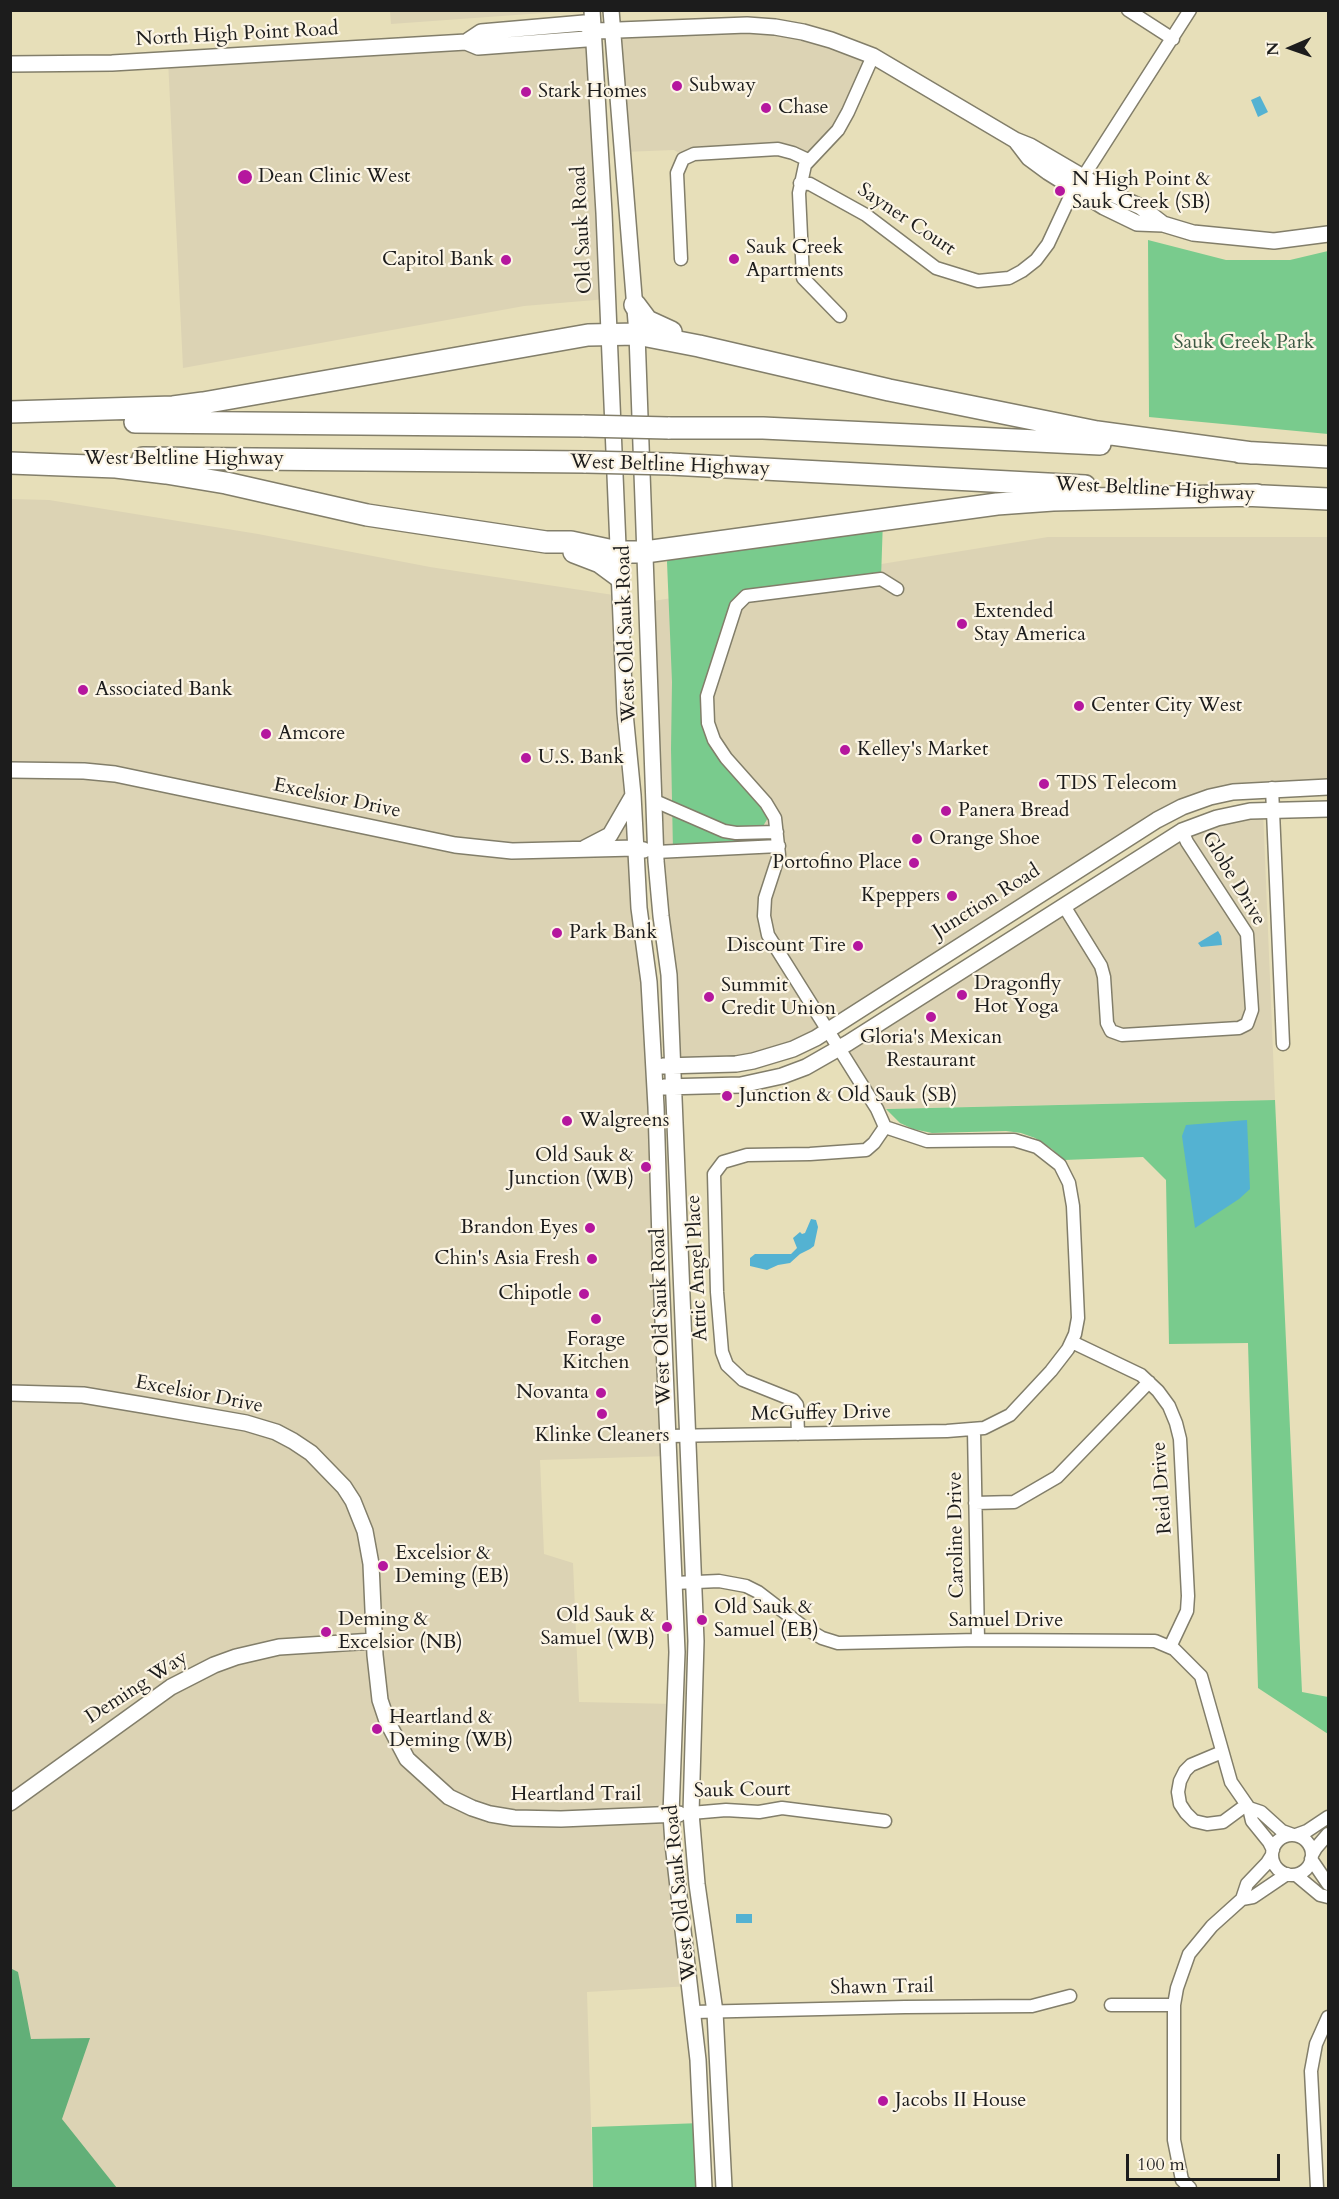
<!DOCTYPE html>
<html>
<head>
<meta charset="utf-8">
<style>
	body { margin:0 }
	#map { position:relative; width:1339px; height:2199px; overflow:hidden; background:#e7dfb9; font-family:Cardo,serif }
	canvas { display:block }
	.frame { position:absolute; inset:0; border:12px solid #1c1c1c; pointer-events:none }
	.north { position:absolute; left:1261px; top:18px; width:60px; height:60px; -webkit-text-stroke:4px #fcf5e5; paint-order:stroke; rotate:268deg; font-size:16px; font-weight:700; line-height:24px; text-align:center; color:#1c1c1c }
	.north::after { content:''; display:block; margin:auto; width:21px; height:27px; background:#1c1c1c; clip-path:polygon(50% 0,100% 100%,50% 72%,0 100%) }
	.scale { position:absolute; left:1126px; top:2154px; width:154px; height:27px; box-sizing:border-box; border:3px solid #1c1c1c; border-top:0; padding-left:8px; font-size:18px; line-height:21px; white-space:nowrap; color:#1c1c1c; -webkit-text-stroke:4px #fcf5e5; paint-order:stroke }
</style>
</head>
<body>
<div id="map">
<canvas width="1339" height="2199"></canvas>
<div class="frame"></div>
<div class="north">N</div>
<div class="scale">100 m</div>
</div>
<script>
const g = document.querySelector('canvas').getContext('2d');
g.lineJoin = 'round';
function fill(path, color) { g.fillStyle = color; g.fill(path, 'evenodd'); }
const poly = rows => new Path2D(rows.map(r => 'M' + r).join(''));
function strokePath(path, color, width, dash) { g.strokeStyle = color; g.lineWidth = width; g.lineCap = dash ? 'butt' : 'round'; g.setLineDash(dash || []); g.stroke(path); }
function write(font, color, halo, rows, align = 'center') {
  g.font = font + ' Cardo,serif'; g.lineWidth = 4.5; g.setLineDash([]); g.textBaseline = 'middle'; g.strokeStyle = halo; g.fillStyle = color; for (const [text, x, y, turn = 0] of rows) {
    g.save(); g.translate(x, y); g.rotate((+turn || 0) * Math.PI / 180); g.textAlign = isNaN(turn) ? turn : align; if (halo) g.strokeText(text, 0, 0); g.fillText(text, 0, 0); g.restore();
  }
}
const built = poly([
	[390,11,390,10,571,11,391,24],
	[747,25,873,56,848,112,811,156,793,153,686,157,674,150,623,152,613,30],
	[593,31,607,299,524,306,183,368,168,60,392,47],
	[11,499,49,500,258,534,430,567,620,596,633,795,669,1456,540,1460,544,1554,573,1563,579,1702,675,1704,673,1760,690,1986,587,1992,593,2188,117,2188,62,2119,11,2131],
	[1048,537,1328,537,1328,787,1272,788,1182,807,793,1049,673,1065,647,602],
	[1263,810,1275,1100,877,1109,838,1049,1182,831]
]);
const green = poly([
	[1148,240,1226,260,1290,260,1328,251,1328,434,1149,417],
	[883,519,881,579,746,596,707,696,708,723,772,811,759,833,759,847,673,851,671,749,672,682,667,562,669,553],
	[1275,1100,1302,1692,1328,1697,1328,1734,1258,1688,1248,1343,1169,1344,1166,1180,1143,1157,1064,1160,1052,1149,1035,1138,1021,1133,1006,1131,932,1133,913,1129,900,1123,886,1109],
	[701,2123,704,2188,593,2188,592,2127]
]);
const forest = poly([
	[10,1968,18,1972,31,2039,90,2038,62,2119,117,2188,11,2188]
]);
const water = poly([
	[1260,96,1268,112,1258,117,1251,100],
	[1218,931,1221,936,1222,945,1201,947,1198,943],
	[1247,1120,1250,1189,1239,1199,1195,1228,1182,1136,1186,1125],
	[811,1219,816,1220,818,1227,814,1246,810,1249,800,1254,790,1263,778,1265,767,1270,750,1266,750,1258,755,1254,791,1254,797,1248,793,1238,800,1232,802,1234,805,1233],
	[736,1914,752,1914,752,1923,736,1923]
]);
const minor = poly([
	[1128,10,1173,39],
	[800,183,810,184,866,215,936,268,978,281,1009,278,1022,271,1036,260,1048,244,1069,199,1190,10],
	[681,259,677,173,683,159,694,154,778,149,793,153,808,160],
	[840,316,803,278,799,193,805,165,838,130,848,112,873,56],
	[1272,788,1283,1044],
	[655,801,724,831,736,833,777,832],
	[656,852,779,846],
	[1064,906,1101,966,1104,977,1107,1023,1111,1031,1122,1035,1239,1028,1247,1024,1252,1010,1247,934,1187,842,1182,831],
	[1072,1342,1141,1375,1158,1391,1169,1406,1176,1423,1180,1439,1188,1596,1187,1611,1170,1647],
	[974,1430,978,1640],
	[798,1434,797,1405,793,1400,743,1380,727,1365,722,1352,717,1292,714,1174,723,1162,747,1155,810,1154,866,1150,874,1143,885,1127,877,1109,768,935,764,916,765,898,779,855,775,818,766,803,726,758,714,740,708,723,707,696,736,606,746,596,881,579,897,589],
	[668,1436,947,1431,984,1428,1010,1415,1051,1371,1068,1349,1075,1334,1078,1318,1075,1250,1073,1206,1069,1183,1060,1165,1037,1147,1014,1140,927,1141,885,1127],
	[975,1503,1014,1502,1057,1477,1149,1382],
	[674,1583,719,1581,746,1586,758,1592,805,1628,822,1638,838,1643,978,1640,1155,1641,1174,1649,1201,1676,1231,1782,1249,1808,1252,1821,1269,1842,1273,1850],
	[1222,1752,1191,1765,1185,1771,1180,1781,1178,1792,1180,1804,1186,1813,1194,1821,1207,1824,1223,1822,1246,1805],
	[1249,1808,1261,1812,1282,1831,1293,1835],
	[691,1813,726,1810,759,1812,782,1808,885,1821],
	[1296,1835,1307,1831,1328,1817],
	'1272 1855a20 20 0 1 1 40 0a20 20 0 1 1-40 0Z',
	[1312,1855,1316,1848,1328,1834],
	[1311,1859,1328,1884],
	[1296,1875,1320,1895,1328,1897],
	[1242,1899,1253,1897,1287,1874],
	[1111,2005,1174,2005],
	[694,2012,905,2007,1032,2006,1070,1996],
	[1190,2188,1182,2180,1174,2140,1174,2005,1177,1988,1189,1954,1212,1926,1242,1899,1247,1884,1267,1863,1272,1855],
	[1317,2188,1311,2071,1316,2044,1328,2017]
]);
const tertiary = poly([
	[592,10,604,213,625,713,633,795,639,908,649,982,656,1107,661,1274,677,1652,671,1814,673,1844,698,2060,704,2188],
	[611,10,637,334,656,861,661,916,669,975,696,1641,691,1813,697,1884,715,2012,724,2188],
	[466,42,481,32,584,23,593,31,747,25,775,27,803,32,831,40,873,56,1015,140,1030,146,1112,194,1141,207,1163,224],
	[10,64,112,63,466,42,478,47,586,39,593,31],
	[1016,141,1029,158,1048,172,1104,207,1137,223,1163,224,1193,233,1274,241,1328,234],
	[10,770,84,771,115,774,455,845,512,851,635,848,644,850],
	[585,848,610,835,632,797],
	[663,1066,736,1064,753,1061,793,1049,816,1038,1157,820,1182,807,1210,797,1233,792,1328,787],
	[664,1087,741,1085,782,1076,806,1067,848,1043,1182,831,1217,818,1250,811,1328,809],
	[10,1393,83,1395,143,1405,246,1423,276,1432,293,1441,311,1453,344,1487,353,1501,365,1531,371,1564,375,1655,380,1700,387,1721,407,1759,449,1797,472,1808,490,1814,514,1818,561,1819,679,1814],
	[10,1803,171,1687,214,1665,236,1657,279,1647,374,1641]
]);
const motorway = poly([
	[635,305,647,321,671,332],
	[10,412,173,407,203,403,588,335,637,334,699,346,889,390,1097,432,1252,453],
	[135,422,584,426],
	[668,428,763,428,1100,444],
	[1239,452,1328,457],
	[143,458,586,462],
	[10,463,116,467,166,473,226,483,367,515,546,542,571,542,618,552,645,552,997,504,1053,500,1257,495],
	[670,464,1085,486],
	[1242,495,1328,499],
	[574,552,600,562,619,576]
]);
const motorwayBridge = poly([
	[584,426,668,428],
	[586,462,670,464]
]);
const markers = [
	[677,86,6,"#b5179e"],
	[526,92,6,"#b5179e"],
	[766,108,6,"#b5179e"],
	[245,177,8,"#b5179e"],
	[1060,191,6,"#b5179e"],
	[734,259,6,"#b5179e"],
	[506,260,6,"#b5179e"],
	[962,624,6,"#b5179e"],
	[83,690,6,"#b5179e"],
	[1079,706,6,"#b5179e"],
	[266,734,6,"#b5179e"],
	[845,750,6,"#b5179e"],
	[526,758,6,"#b5179e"],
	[1044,784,6,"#b5179e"],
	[946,811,6,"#b5179e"],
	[917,839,6,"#b5179e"],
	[914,863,6,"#b5179e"],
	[952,896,6,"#b5179e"],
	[557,933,6,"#b5179e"],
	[858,946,6,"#b5179e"],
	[962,995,6,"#b5179e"],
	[709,997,6,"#b5179e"],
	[931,1017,6,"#b5179e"],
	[727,1096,6,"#b5179e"],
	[567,1121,6,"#b5179e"],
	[646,1167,6,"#b5179e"],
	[590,1228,6,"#b5179e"],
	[592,1259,6,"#b5179e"],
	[584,1294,6,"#b5179e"],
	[596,1319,6,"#b5179e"],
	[601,1393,6,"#b5179e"],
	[602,1414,6,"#b5179e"],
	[383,1566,6,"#b5179e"],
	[702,1620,6,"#b5179e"],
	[667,1627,6,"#b5179e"],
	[326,1632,6,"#b5179e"],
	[377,1729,6,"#b5179e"],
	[883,2101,6,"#b5179e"]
];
const streetNames = [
	["North High Point Road",237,35,-3],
	["Sayner Court",906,220,34],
	["Old Sauk Road",583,230,-93],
	["West Beltline Highway",184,459],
	["West Beltline Highway",670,466,2],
	["West Beltline Highway",1155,490,3],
	["West Old Sauk Road",627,634,-92],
	["Excelsior Drive",337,799,12],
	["Globe Drive",1233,879,59],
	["Junction Road",987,902,-32],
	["Attic Angel Place",698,1268,-93],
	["West Old Sauk Road",662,1317,-92],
	["Excelsior Drive",199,1395,11],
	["McGuffey Drive",821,1414,-1],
	["Reid Drive",1163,1488,-94],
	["Caroline Drive",957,1535,-91],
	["Samuel Drive",1006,1621],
	["Deming Way",137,1688,-33],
	["Sauk Court",742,1791,-1],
	["Heartland Trail",576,1795],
	["West Old Sauk Road",681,1893,-96],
	["Shawn Trail",882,1988,-1]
];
const poiNames = [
	["Subway",689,86],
	["Stark Homes",538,92],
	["Chase",778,108],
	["Dean Clinic West",258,177],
	["N High Point &",1072,180],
	["Sauk Creek (SB)",1072,203],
	["Sauk Creek",746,248],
	["Apartments",746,271],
	["Capitol Bank",494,260,"right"],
	["Extended",974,612],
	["Stay America",974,635],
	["Associated Bank",95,690],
	["Center City West",1091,706],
	["Amcore",278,734],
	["Kelley's Market",857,750],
	["U.S. Bank",538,758],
	["TDS Telecom",1056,784],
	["Panera Bread",958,811],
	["Orange Shoe",929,839],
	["Portofino Place",902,863,"right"],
	["Kpeppers",940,896,"right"],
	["Park Bank",569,933],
	["Discount Tire",846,946,"right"],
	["Dragonfly",974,984],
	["Hot Yoga",974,1007],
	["Summit",721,986],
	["Credit Union",721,1009],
	["Gloria's Mexican",931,1038,"center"],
	["Restaurant",931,1061,"center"],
	["Junction & Old Sauk (SB)",739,1096],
	["Walgreens",579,1121],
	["Old Sauk &",634,1156,"right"],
	["Junction (WB)",634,1179,"right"],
	["Brandon Eyes",578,1228,"right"],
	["Chin's Asia Fresh",580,1259,"right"],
	["Chipotle",572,1294,"right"],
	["Forage",596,1340,"center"],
	["Kitchen",596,1363,"center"],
	["Novanta",589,1393,"right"],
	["Klinke Cleaners",602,1436,"center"],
	["Excelsior &",395,1554],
	["Deming (EB)",395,1577],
	["Old Sauk &",714,1608],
	["Samuel (EB)",714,1631],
	["Old Sauk &",655,1616,"right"],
	["Samuel (WB)",655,1639,"right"],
	["Deming &",338,1620],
	["Excelsior (NB)",338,1643],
	["Heartland &",389,1718],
	["Deming (WB)",389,1741],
	["Jacobs II House",895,2101]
];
const parkNames = [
	["Sauk Creek Park",1244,343]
];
fill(built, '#dcd3b4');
fill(green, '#79cb8d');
fill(forest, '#62af78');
fill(water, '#54b2d2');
strokePath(minor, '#827e6a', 15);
strokePath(tertiary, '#827e6a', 18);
strokePath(motorway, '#827e6a', 24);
strokePath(minor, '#fff', 12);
strokePath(tertiary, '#fff', 15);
strokePath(motorway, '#fff', 21);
strokePath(motorwayBridge, '#827e6a', 24, []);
strokePath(motorwayBridge, '#fff', 21);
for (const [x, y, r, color] of markers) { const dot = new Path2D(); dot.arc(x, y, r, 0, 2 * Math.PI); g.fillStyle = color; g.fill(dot); strokePath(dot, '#fcf5e5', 2); }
write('20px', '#1c1c1c', '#fcf5e5', streetNames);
write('20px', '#1c1c1c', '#fcf5e5', poiNames, 'left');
write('20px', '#3d5944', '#fcf5e5', parkNames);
</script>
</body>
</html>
